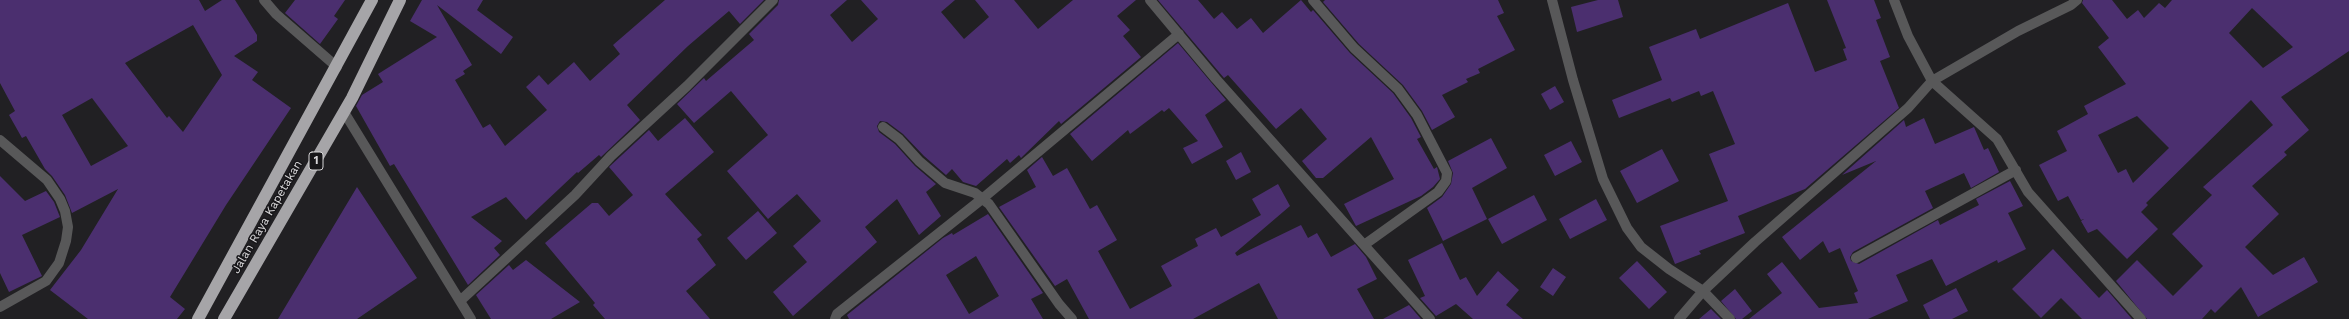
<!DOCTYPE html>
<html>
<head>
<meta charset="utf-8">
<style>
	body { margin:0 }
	canvas { display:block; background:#212023 }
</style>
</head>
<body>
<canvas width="2349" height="319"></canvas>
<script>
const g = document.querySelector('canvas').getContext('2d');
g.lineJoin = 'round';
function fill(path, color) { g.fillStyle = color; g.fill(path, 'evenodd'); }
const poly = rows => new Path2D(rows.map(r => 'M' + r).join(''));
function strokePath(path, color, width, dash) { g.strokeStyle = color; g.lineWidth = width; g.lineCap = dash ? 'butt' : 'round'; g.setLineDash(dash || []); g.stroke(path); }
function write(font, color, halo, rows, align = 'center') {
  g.font = font + ' "Work Sans",sans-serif'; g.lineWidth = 3; g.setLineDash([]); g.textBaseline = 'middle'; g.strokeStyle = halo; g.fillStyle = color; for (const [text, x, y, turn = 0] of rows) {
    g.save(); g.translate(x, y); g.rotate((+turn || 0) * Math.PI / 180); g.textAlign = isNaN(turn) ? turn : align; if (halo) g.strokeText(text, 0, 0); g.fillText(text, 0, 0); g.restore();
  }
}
const building = poly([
	[0,0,199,0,205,11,222,0,235,0,257,35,257,41,234,56,258,72,252,80,291,108,226,205,170,297,185,309,177,319,88,319,50,290,81,250,118,189,72,213,65,195,52,176,45,169,26,136,22,138,9,115,15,111,0,83],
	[193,25,222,75,183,132,169,116,167,118,125,63],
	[92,98,128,146,91,166,62,115],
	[295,0,345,0,334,16,338,19,320,44,285,13],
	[422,0,483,0,477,10,513,37,501,54,437,5,472,65,463,71,465,74,455,80,483,128,490,124,505,146,547,110,526,87,539,75,548,85,574,62,590,81,620,54,613,45,665,0,764,0,740,24,729,11,688,46,627,105,640,120,601,157,599,155,578,173,577,172,526,220,506,197,471,217,502,241,494,248,500,255,468,285,394,164,390,166,356,106,362,95,383,82,378,74,437,37,410,21],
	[779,0,847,0,830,15,852,42,878,19,861,0,955,0,941,12,964,39,989,17,975,0,1014,0,1038,29,1073,0,1136,0,1117,16,1130,30,1123,36,1141,57,1061,124,1059,121,1021,158,1019,155,1010,163,1007,159,976,186,963,182,952,169,946,175,924,156,903,134,887,122,880,121,877,126,879,132,895,144,915,166,936,184,926,192,941,216,919,235,897,199,865,227,877,242,793,316,773,292,807,262,793,246,821,221,797,194,768,219,727,171,768,135,731,91,694,123,677,104,704,78,706,81,754,40,749,34,778,5],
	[1158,0,1198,0,1214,19,1222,12,1237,29,1251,18,1263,33,1301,0,1311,12,1313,10,1350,53,1393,93,1411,118,1421,137,1417,139,1434,169,1437,167,1440,179,1433,187,1421,196,1356,226,1344,204,1394,179,1371,137,1323,178,1316,178,1302,161,1327,139,1301,108,1276,129,1228,75,1224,78],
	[1325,0,1498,0,1504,13,1497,16,1515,50,1478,69,1480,73,1466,79,1468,82,1442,95,1455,117,1432,130,1422,111,1403,85,1359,44,1323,2],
	[1598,0,1618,0,1623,17,1577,32,1571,7],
	[1827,0,1874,0,1881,18,1876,20,1890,57,1880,61,1899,108,1805,189,1738,216,1745,233,1699,251,1701,254,1675,264,1660,226,1728,201,1709,154,1735,144,1713,91,1701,96,1699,91,1672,102,1670,98,1619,118,1612,100,1662,80,1649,47,1696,29,1700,39,1788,3,1815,72,1847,60,1843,49,1846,48],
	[2083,0,2112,0,2127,19,2138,10,2144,18,2159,3,2165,8,2172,0,2349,0,2349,51,2281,97,2309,130,2284,152,2287,155,2252,186,2279,214,2245,247,2273,275,2304,257,2318,282,2258,317,2241,287,2215,313,2211,309,2202,319,2147,319,2116,281,2137,260,2173,296,2203,266,2172,234,2212,195,2203,187,2273,125,2251,100,2146,203,2148,205,2141,212,2158,229,2127,259,2097,229,2088,233,2081,221,2084,219,2081,220,2068,196,2058,201,2039,165,2067,151,2057,131,2088,114,2084,106,2126,84,2098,47,2109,38,2082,3],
	[2252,8,2293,47,2263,68,2229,33],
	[2137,116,2169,148,2133,183,2126,169,2118,173,2098,135],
	[1178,43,1226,100,1205,115,1223,147,1192,164,1183,148,1198,141,1169,108,1164,112,1162,110,1130,134,1128,130,1092,161,1070,134],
	[1555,86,1564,102,1550,110,1541,94],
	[685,118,714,152,665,194,702,235,697,239,716,265,686,291,710,319,605,319,593,305,595,303,545,243,592,203,598,203,609,216,633,195,609,167,649,130,658,141],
	[1924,118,1935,144,1974,127,1984,150,1988,148,1999,172,1971,188,1964,173,1925,191,1933,208,1853,252,1850,257,1851,261,1859,264,1938,220,1940,225,1979,205,1976,199,2010,181,2023,206,2008,213,2026,249,1998,263,1997,260,1946,286,1932,259,1896,275,1908,301,1868,319,1749,319,1782,293,1767,274,1782,262,1819,308,1858,303,1854,293,1858,291,1840,248,1829,253,1823,241,1800,260,1782,237,1876,161,1842,175,1904,120,1906,127],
	[1491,138,1507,168,1472,188,1487,219,1443,241,1427,208,1442,197,1451,184,1453,173,1448,161],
	[1571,141,1582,162,1555,176,1544,155],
	[1662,149,1679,181,1637,203,1620,171],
	[1241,152,1251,172,1236,180,1226,161],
	[1042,157,1053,176,1067,168,1090,209,1097,205,1117,240,1098,251,1130,309,1172,286,1161,266,1198,246,1195,239,1216,228,1221,237,1261,215,1252,199,1278,184,1290,206,1235,253,1237,256,1301,225,1308,238,1317,233,1331,257,1355,244,1366,257,1377,279,1357,289,1374,319,1278,319,1259,283,1193,319,1089,319,1067,279,1055,286,999,207,1036,187,1027,170],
	[0,176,25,201,46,191,54,202,60,217,22,235,42,276,9,292,0,273],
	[357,187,417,278,357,319,278,319],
	[1534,195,1547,220,1502,244,1488,219],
	[1596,199,1607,220,1570,239,1559,219],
	[758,211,777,233,746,260,727,238],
	[988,214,1043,293,1031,299,1043,319,849,319,847,315,943,238,952,233,953,235],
	[976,256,999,296,969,314,946,275],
	[1442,243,1460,280,1466,277,1477,296,1498,271,1519,290,1506,305,1523,319,1473,319,1456,304,1436,316,1420,298,1425,296,1408,260],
	[2053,249,2099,298,2107,290,2132,319,2082,319,2061,298,2041,318,2012,289],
	[526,260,580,302,551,319,491,319,476,295,509,265,513,270],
	[1637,261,1667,292,1649,309,1619,278],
	[1553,268,1566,277,1553,296,1540,287],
	[1956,288,1968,311,1952,319,1930,319,1923,305],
	[1735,289,1752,311,1742,319,1736,319,1721,301],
	[1409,305,1421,319,1383,319],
	[1711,309,1721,319,1699,319]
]);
const street = poly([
	[264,0,276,14,337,67],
	[1150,0,1216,79,1430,319],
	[1313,0,1354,48,1398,89,1417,115,1447,173,1446,181,1438,192,1364,245],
	[1552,0,1573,80,1603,179,1627,228,1641,247,1669,269,1703,291,1730,319],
	[2077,0,2071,5,2018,31,1932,81,1997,139,2028,192,2141,319],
	[344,112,471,319],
	[883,127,899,139,919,161,945,183,975,193,989,204,1059,304,1072,319],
	[0,140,47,180,60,199,65,211,68,227,66,241,59,263,46,281,0,307],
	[1856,258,2016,170],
	[460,301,575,195,611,156,687,86,773,0],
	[835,319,837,314,982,199,1179,34],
	[1679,319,1703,291,1755,242,1908,108,1932,81,1908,36,1894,0]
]);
const highway = poly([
	[198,319,372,0],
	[224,319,352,98,400,0]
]);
const shields = [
	[316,161,14]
];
const shieldNames = [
	["1",316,161]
];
const streetNames = [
	["Jalan Raya Kapetakan",267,217,-60]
];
fill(building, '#4b2f6f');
strokePath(street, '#585859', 10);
strokePath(highway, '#a6a5a8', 12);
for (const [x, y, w] of shields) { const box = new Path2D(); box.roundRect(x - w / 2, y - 9, w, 18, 3); g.fillStyle = '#171619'; g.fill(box); strokePath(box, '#d6d5d7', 1); }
write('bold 11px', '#d6d5d7', null, shieldNames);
write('12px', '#d6d5d7', '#171619', streetNames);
</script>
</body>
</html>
